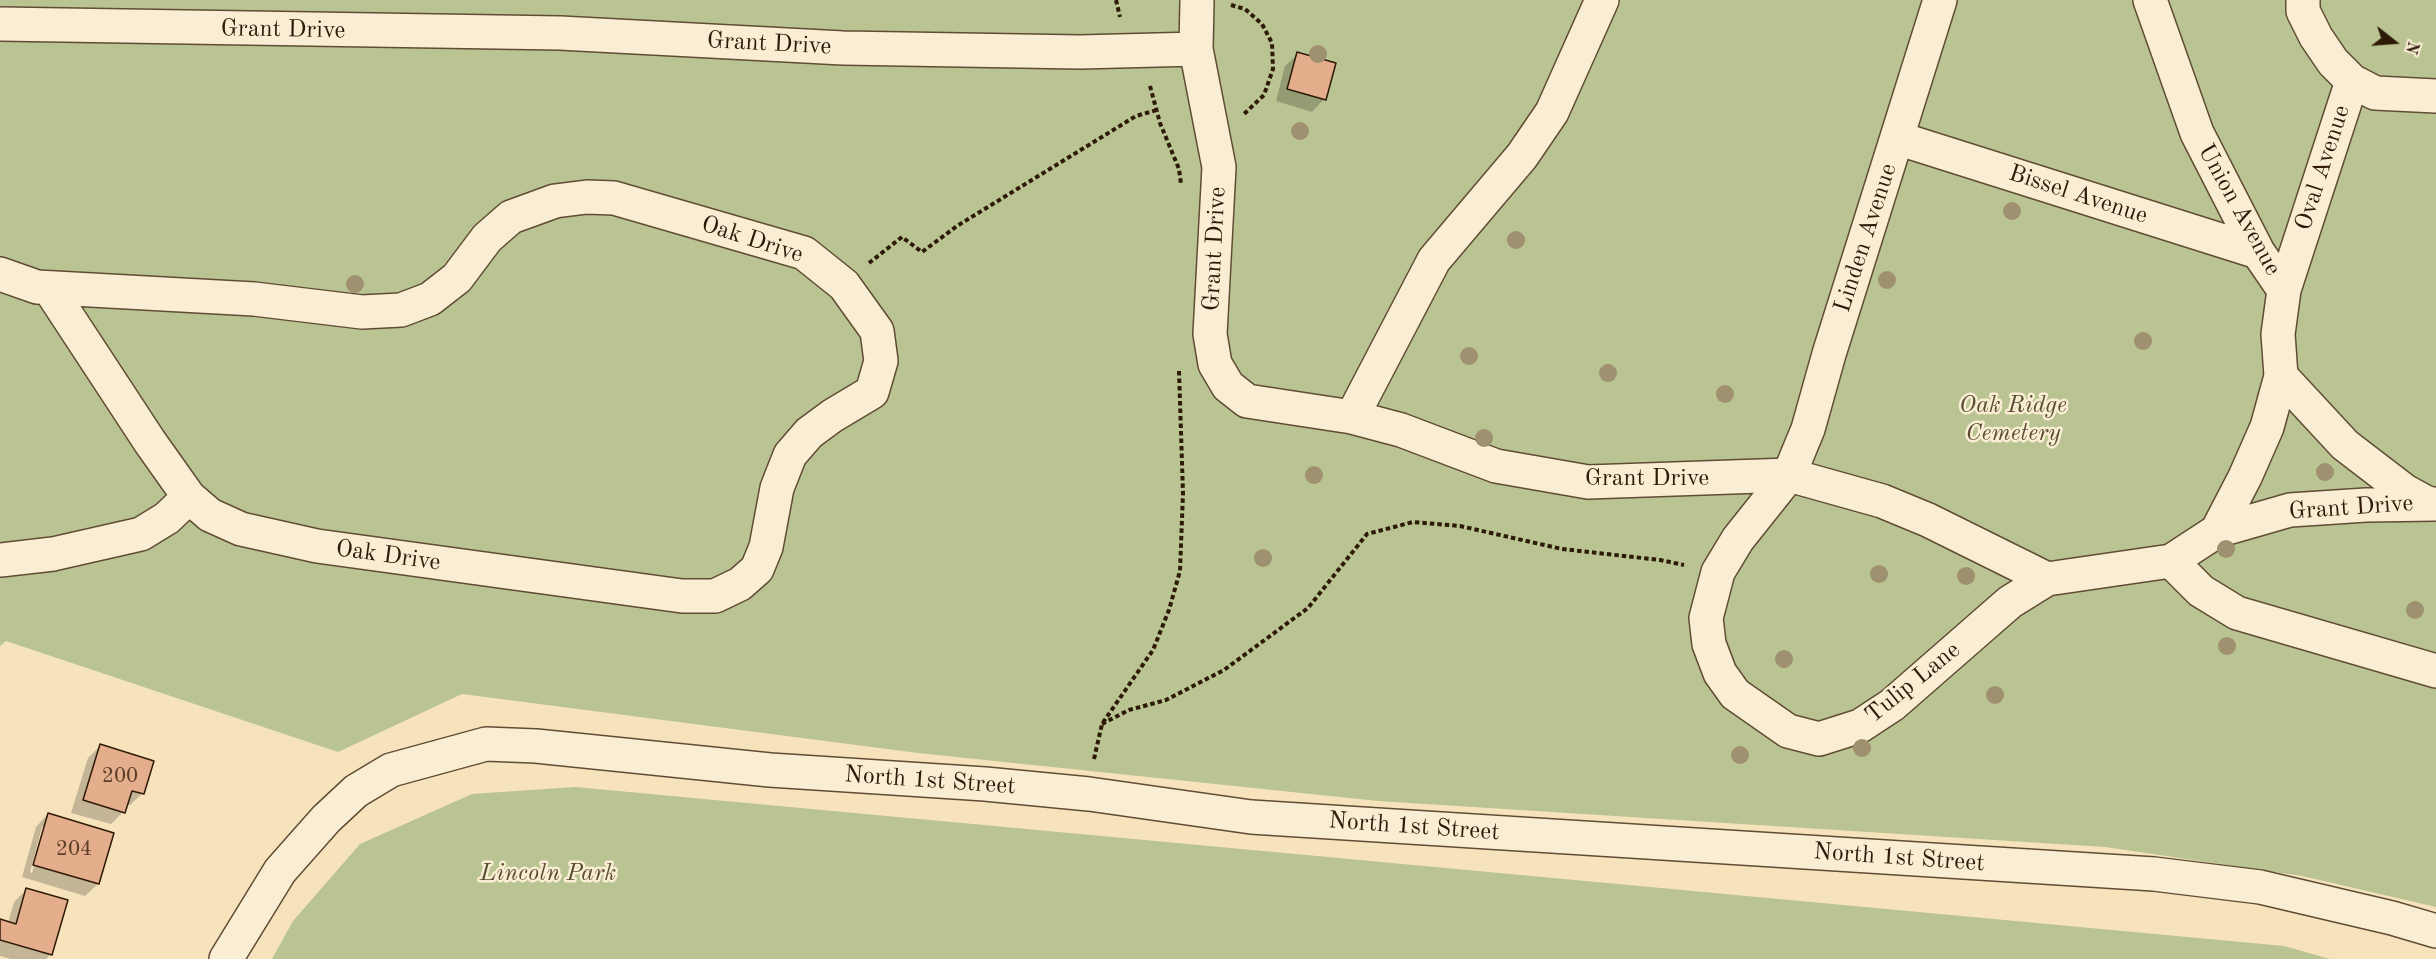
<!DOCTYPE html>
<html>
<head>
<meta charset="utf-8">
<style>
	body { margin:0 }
	#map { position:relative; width:2436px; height:959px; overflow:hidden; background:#f6e3bc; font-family:"Old Standard TT",serif }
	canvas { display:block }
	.north { position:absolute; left:2364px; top:12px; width:60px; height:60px; -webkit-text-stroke:4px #f9edd3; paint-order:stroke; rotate:107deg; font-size:16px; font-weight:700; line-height:24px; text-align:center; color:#2e1a07 }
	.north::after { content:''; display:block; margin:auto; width:21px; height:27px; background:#2e1a07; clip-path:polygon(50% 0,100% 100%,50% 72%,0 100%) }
</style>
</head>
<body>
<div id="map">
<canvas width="2436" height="959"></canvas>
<div class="north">N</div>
</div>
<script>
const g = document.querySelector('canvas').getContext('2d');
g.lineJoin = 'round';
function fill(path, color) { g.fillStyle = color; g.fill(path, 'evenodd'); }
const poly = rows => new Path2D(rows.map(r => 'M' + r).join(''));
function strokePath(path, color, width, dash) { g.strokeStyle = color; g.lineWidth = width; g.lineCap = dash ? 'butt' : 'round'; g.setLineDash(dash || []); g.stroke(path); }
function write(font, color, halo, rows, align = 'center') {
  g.font = font + ' "Old Standard TT",serif'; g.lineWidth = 5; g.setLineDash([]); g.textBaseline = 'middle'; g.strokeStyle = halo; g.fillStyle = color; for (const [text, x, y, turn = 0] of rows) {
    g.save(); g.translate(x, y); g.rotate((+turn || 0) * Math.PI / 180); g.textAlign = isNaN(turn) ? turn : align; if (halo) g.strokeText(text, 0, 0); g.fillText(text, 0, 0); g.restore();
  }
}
const green = poly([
	[0,0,2436,0,2436,907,2302,876,2105,847,1378,801,918,753,462,694,338,752,6,641,0,646],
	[575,787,2284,946,2330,959,272,959,293,921,360,844,472,794]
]);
const shadow = poly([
	[1298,54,1324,99,1312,112,1276,101,1285,66],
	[100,746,143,793,130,805,126,805,123,812,111,824,71,813,88,758],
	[48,814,98,884,85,896,22,877,36,827],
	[42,827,45,827,32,873,30,872],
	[26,890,51,954,46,959,11,959,0,956,0,921,8,923,14,902]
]);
const building = poly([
	[1297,52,1336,63,1326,100,1287,89,1297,52],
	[100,744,154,761,144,794,132,791,125,813,83,800,100,744],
	[48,813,114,833,99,884,33,865,48,813],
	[26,888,68,900,52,955,0,940,0,919,16,924,26,888]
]);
const path = poly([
	[1116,0,1120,17],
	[1231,5,1245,9,1262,24,1272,43,1273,69,1264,95,1244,114],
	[1150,86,1160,123,1179,169,1181,184],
	[869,263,902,237,922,252,957,226,1136,116,1157,110],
	[1102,724,1129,710,1166,700,1224,670,1308,608,1367,534,1413,522,1460,526,1562,549,1660,560,1684,565],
	[1094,759,1102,724,1153,650,1169,610,1180,571,1183,493,1179,371]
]);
const minor = poly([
	[1197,0,1196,49,1219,167,1210,334,1215,364,1228,386,1247,401,1352,417,1401,430,1496,466,1588,482,1789,475,1882,501,1928,520,2047,579,2171,561,2217,531,2290,510,2366,505,2436,504],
	[1940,0,1829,354,1808,429,1789,475,1738,539,1718,572,1706,618,1709,644,1720,673,1735,694,1788,731,1819,739,1860,726,1892,705,2010,602,2047,579],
	[2150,0,2197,133,2258,252,2284,290,2278,334,2281,376,2345,445,2405,491,2427,503],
	[2303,0,2303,11,2316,37,2333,62,2352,81,2375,93,2436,96],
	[0,24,560,33,843,48,1080,52,1196,49],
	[1897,138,2258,252],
	[0,274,37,287,254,299,362,312,401,310,430,299,457,278,487,238,511,217,555,201,587,197,614,198,804,253,844,285,877,331,881,361,872,392,832,416,809,433,790,455,777,488,766,547,757,569,740,584,715,596,682,596,317,546,241,529,210,515,189,497,150,442,49,288],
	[2284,290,2352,81],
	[1352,417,1434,260,1522,156,1552,112,1602,0],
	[2217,531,2245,477,2267,427,2281,376],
	[0,560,53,554,141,534,167,518,189,497],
	[2171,561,2201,591,2237,613,2436,671],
	[226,959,280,871,326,819,356,791,391,770,486,744,536,746,770,770,985,784,1089,794,1251,817,2154,874,2260,887,2392,918,2436,931]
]);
const trees = [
	[1318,54],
	[1300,131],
	[2012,211],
	[1516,240],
	[1887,280],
	[355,284],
	[2143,341],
	[1469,356],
	[1608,373],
	[1725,394],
	[1484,438],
	[2325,472],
	[1314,475],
	[2226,549],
	[1263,558],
	[1879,574],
	[1966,576],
	[2415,610],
	[2227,646],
	[1784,659],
	[1995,695],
	[1862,748],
	[1740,755]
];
const numberNames = [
	["200",120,776],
	["204",74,849]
];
const streetNames = [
	["Grant Drive",283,30,1],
	["Grant Drive",769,44,3],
	["Oval Avenue",2323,168,-72],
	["Bissel Avenue",2078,195,18],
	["Union Avenue",2239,210,61],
	["Linden Avenue",1866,238,-72],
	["Oak Drive",752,240,18],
	["Grant Drive",1215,249,-87],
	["Grant Drive",1647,479],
	["Grant Drive",2351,508,-4],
	["Oak Drive",388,556,8],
	["Tulip Lane",1913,683,-39],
	["North 1st Street",930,781,4],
	["North 1st Street",1414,827,4],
	["North 1st Street",1899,858,4]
];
const parkNames = [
	["Oak Ridge",2013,406],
	["Cemetery",2013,434],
	["Lincoln Park",548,874]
];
fill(green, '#bac492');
fill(shadow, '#0003');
fill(building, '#e4ae8d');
strokePath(building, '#2e1a07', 1.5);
strokePath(minor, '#604c34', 36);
strokePath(path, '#2e1a07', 4, [4.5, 3]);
strokePath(minor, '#f9edd3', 33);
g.fillStyle = '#9f9070';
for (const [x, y] of trees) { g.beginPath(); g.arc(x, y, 9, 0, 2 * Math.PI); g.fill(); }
write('21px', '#5c3f28', null, numberNames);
write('24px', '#2e1a07', '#f9edd3', streetNames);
write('italic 24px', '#584d31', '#f9edd3', parkNames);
</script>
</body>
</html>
